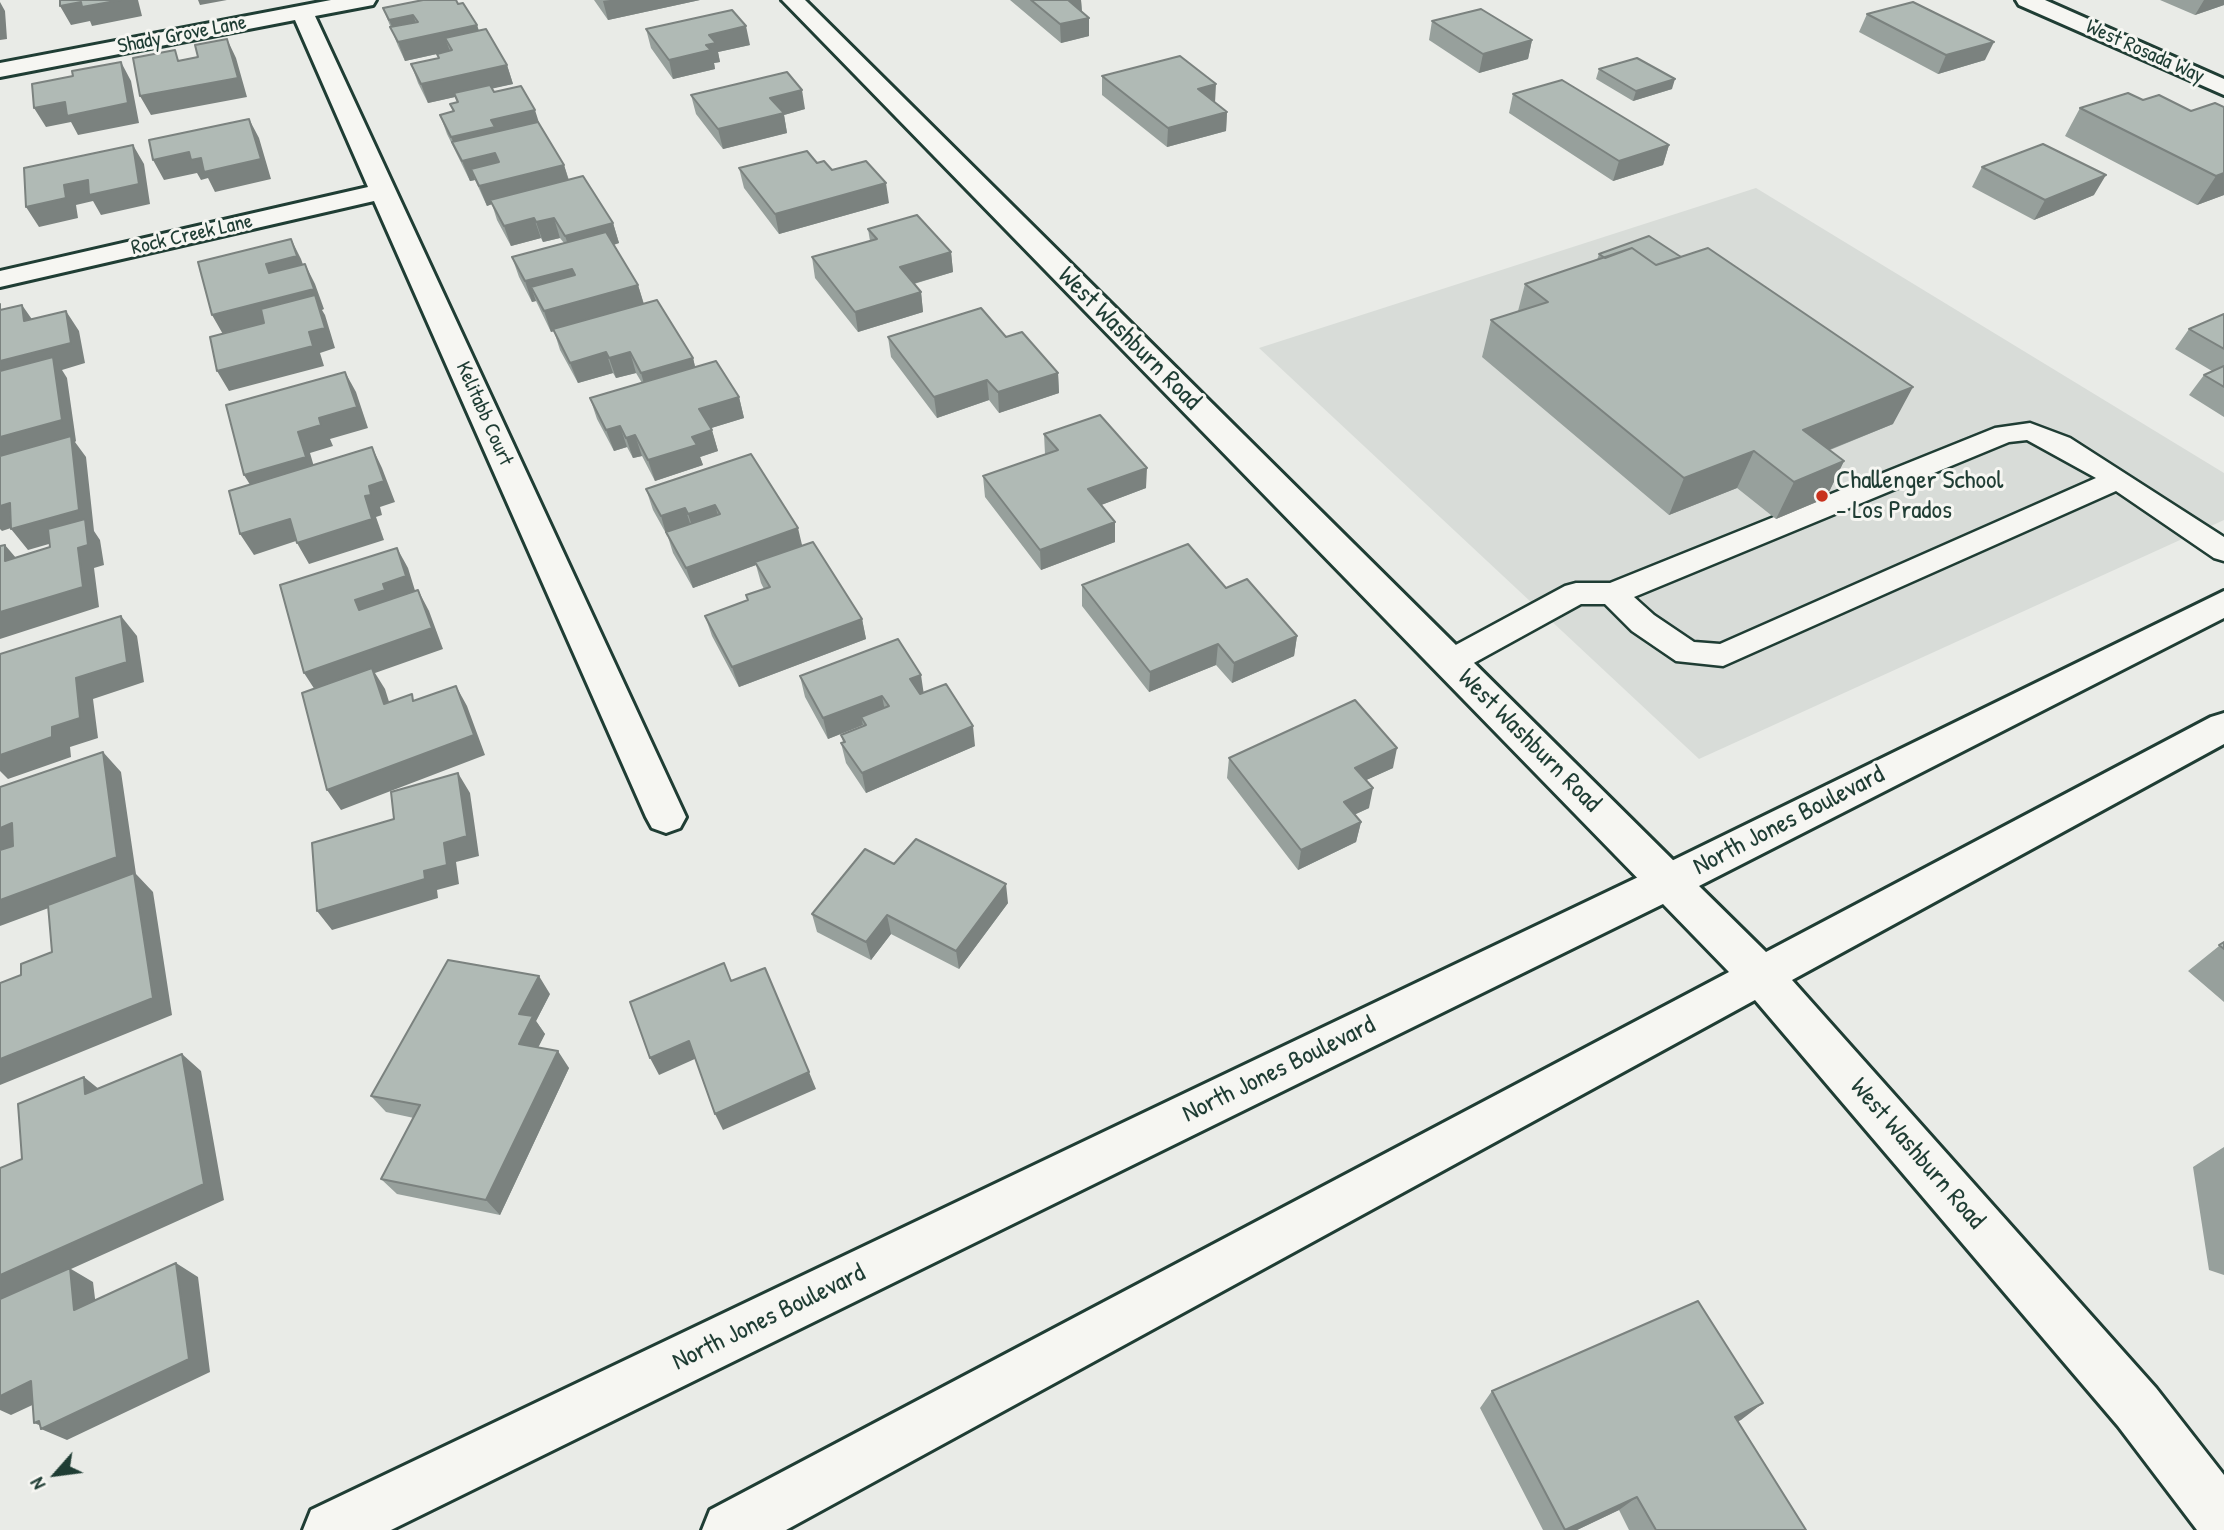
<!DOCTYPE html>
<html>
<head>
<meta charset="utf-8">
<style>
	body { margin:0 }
	#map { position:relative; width:2224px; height:1530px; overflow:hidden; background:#e9ebe7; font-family:"Patrick Hand",sans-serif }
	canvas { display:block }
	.north { position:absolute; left:21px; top:1439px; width:70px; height:70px; -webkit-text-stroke:5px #f6f6f2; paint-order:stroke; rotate:242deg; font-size:19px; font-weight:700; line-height:28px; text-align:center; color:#1f3d34 }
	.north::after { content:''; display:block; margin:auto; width:24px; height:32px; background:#1f3d34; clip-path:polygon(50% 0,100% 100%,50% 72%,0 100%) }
</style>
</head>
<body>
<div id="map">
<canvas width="2224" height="1530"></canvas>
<div class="north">N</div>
</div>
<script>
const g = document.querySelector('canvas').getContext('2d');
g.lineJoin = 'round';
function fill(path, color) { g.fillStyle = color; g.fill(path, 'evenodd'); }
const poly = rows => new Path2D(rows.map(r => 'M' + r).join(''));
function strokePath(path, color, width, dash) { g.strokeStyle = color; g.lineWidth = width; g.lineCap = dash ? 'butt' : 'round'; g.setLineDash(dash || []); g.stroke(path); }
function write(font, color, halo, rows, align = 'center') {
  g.font = font + ' "Patrick Hand",sans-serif'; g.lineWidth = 6; g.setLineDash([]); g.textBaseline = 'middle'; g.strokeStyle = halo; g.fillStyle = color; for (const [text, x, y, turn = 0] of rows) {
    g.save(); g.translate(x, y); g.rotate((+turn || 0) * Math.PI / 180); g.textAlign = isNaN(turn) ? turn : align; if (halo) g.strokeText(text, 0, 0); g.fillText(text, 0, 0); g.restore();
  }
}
const built = poly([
	[1756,188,2224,473,2224,520,1699,759,1259,348]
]);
const lane = poly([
	[2030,423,2070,438,2224,537,2224,561,2214,558,2116,491,1723,666,1676,661,1632,631,1605,604,1581,604,1461,670,1450,673,1439,670,1434,662,1439,654,1565,586,1576,583,1610,583,1995,428,2030,423],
	[2027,440,2096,478,1720,644,1694,642,1654,615,1634,597,2009,442,2027,440]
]);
const street = poly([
	[331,0,376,0,373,5,315,16,686,817,680,828,666,833,652,828,646,817,374,201,0,287,0,271,368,187,295,20,0,77,0,63,331,0],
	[782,0,805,0,1683,870,1689,882,1683,894,1668,899,1653,894,782,0],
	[2016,0,2045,0,2224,79,2224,95,2019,5,2016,0]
]);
const secondary = poly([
	[2224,591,2224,618,1699,886,1766,952,2211,717,2224,713,2224,744,1792,980,2156,1388,2224,1475,2224,1530,2197,1530,2118,1426,1755,1000,786,1530,702,1530,710,1510,1729,972,1663,904,391,1530,303,1530,311,1510,1653,870,2224,591]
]);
const wall = poly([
	[594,0,700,0,608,20],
	[1010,0,1081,0,1082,11,1089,36,1061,43],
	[2160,0,2224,0,2224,5,2195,15],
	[458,4,477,25,479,31,507,65,513,84,492,88,494,92,540,125,564,165,569,180,613,223,619,243,614,245,638,285,644,304,693,358,695,367,739,397,744,418,711,428,718,451,700,457,703,465,655,481,642,456,633,458,627,447,614,451,597,419,590,398,642,383,636,373,616,378,613,373,578,383,560,350,554,331,551,332,536,301,532,302,519,277,512,257,564,243,560,238,543,242,541,238,511,246,497,220,492,204,487,206,475,180,470,181,447,134,440,115,453,112,450,104,457,103,455,97,428,103,418,83,411,64,439,58,437,54,405,61,398,46,383,8],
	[1867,14,1985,60,1938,74,1859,32],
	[1432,21,1532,40,1528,59,1479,73,1429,40],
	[646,29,750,45,718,52,720,62,714,63,715,69,673,79,651,48],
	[1599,69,1672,89,1633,101,1596,79],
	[1102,76,1227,112,1226,131,1167,147,1102,95],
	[1513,94,1669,145,1663,165,1613,181,1509,113],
	[691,95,805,109,784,115,787,133,723,149,696,114],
	[2143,100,2191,111,2224,107,2224,195,2197,205,2065,136,2080,108],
	[817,163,832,170,889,203,779,234,744,188,739,168],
	[1982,167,2094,195,2034,220,1972,187],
	[868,229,951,252,953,272,914,284,921,292,923,312,858,332,815,278,812,257,870,241],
	[1599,254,1893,424,1830,450,1844,461,1826,498,1776,519,1737,488,1669,515,1482,357,1491,320,1518,311,1525,284,1597,260],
	[2224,314,2224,417,2189,395,2204,375,2212,371,2175,349,2189,329],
	[888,337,1006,337,1058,373,1059,393,999,413,989,400,937,418,891,357],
	[1044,434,1146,488,1101,505,1115,542,1041,570,985,497,983,476,1045,454],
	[751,454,802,546,862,619,866,639,739,687,712,636,705,616,747,600,746,595,764,589,761,583,756,565,693,588,673,553,668,537,653,510,646,489],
	[1082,585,1226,588,1297,636,1294,656,1232,683,1216,665,1149,692,1082,606],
	[800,676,924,692,975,746,866,793,846,763,841,743,843,742,841,735,863,726,863,725,828,739,805,697],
	[1229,758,1393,768,1366,780,1369,808,1354,815,1361,822,1356,842,1298,870,1227,778],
	[894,864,1008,903,959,969,891,934,871,960,817,932,812,914],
	[2224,942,2224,1002,2188,971],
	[550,994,536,1021,545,1034,538,1048,569,1068,500,1215,397,1194,381,1179,414,1118,386,1112,371,1096],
	[2224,1147,2224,1275,2209,1270,2193,1167],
	[1492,1391,1763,1403,1738,1421,1806,1530,1629,1530,1619,1510,1577,1530,1543,1530,1480,1408]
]);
const shadedWall = poly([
	[121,0,138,0,142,16,92,26,90,21,71,25,60,6,81,2],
	[198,0,227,0,200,5],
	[610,0,700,0,608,20,603,1],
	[1067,0,1081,0,1082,14],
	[2204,0,2224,0,2224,5,2195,15],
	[0,2,5,11,7,39,0,40],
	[413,15,420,33,397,38,389,20],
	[1089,18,1089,36,1061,43,1060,24],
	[477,25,483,44,445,38,450,51,405,61,398,42],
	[746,26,750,45,718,52,720,62,714,63,715,69,673,79,669,60,706,45,709,35],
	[227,39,236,58,247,97,151,115,140,96],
	[1532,40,1528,59,1479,73,1483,54],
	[1994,42,1985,60,1938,74,1946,55],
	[121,62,131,81,139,123,78,135,71,122,46,127,34,108],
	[507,65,513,84,428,103,421,84],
	[1675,79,1672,89,1633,101,1636,91],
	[1216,84,1215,103,1198,89],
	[802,90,805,109,784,115,787,133,723,149,718,129,770,98],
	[535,110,541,129,454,144,451,137,491,120],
	[1227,112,1226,131,1167,147,1168,128],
	[249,119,259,138,271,179,215,192,208,178,201,180,197,173,164,180,153,160],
	[133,145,144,164,150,204,101,215,93,201,76,205,78,218,39,227,26,207],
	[1669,145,1663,165,1613,181,1619,161],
	[495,153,502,173,471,169,475,180,470,181,462,161],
	[564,165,570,185,490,200,492,204,487,206,479,186],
	[2224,173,2224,195,2197,205,2216,176],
	[2106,175,2094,195,2034,220,2045,200],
	[886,183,889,203,779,234,775,214],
	[534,218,541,238,511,246,504,226],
	[554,218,560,238,543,242,536,222],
	[613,223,619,243,572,256,565,236],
	[291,239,301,259,307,276,269,273,266,264],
	[951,252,953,272,902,287,900,267],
	[305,264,315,284,324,309,322,310,325,315,335,348,320,353,324,366,229,391,217,371,224,336,212,315],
	[572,269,579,289,531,287,536,301,532,302,525,281],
	[638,285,644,305,551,332,544,311],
	[921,292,923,312,858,332,855,312],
	[22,305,36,325,24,321],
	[66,311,79,331,85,363,62,370,67,378,76,441,75,442,86,457,94,531,100,540,104,565,94,568,99,607,0,639,0,612,78,548,87,533,28,550,11,529,79,510,0,462,0,361],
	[606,352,613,373,578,383,570,363],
	[630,352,636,373,616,378,609,358],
	[693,358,698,379,647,394,641,373],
	[345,372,356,392,368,428,330,439,333,446,310,453,317,477,257,496,244,475,298,432,319,418],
	[1058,373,1059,393,999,413,998,392],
	[987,380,989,400,937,418,934,397],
	[1913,387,1893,424,1786,467,1803,430],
	[739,397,744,418,705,430,699,409],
	[620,426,627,447,614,451,606,430],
	[712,430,718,451,700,457,703,465,655,481,648,460,692,437],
	[635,435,642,456,633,458,626,438],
	[372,447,382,468,395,502,380,507,382,515,376,517,384,540,309,564,297,543,369,486],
	[1754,451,1737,488,1669,515,1684,478],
	[1844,461,1826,498,1776,519,1794,482],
	[1147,468,1146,488,1088,510,1088,489],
	[10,503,26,523,2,531,0,529,0,506],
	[715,505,721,526,695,535,688,514],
	[685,508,692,529,666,532,667,537,661,516],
	[290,519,302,539,254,555,240,534],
	[1115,522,1115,542,1041,570,1040,550],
	[798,528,803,549,755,562,756,565,693,588,686,568],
	[5,545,22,565,5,561],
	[397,548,408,568,417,597,359,610,355,600,383,584],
	[418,590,429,611,443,649,375,673,385,689,396,724,317,693,304,673],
	[121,616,137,636,144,682,93,699,98,738,70,747,71,757,8,779,0,771,0,755,52,727,76,678],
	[862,619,866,639,739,687,732,667],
	[1297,636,1294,656,1232,683,1234,663],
	[1218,644,1216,665,1149,692,1150,672],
	[921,675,924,695,913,700,910,679],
	[456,686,467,706,485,755,341,810,327,790],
	[882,696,886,716,861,717,863,725,828,739,823,718],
	[973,726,975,746,866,793,862,773],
	[1397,748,1393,768,1351,787,1355,768],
	[103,752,121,772,136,874,153,892,172,1015,0,1085,0,1059,135,876,0,926,0,900],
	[458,773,470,793,479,856,456,862,459,884,437,890,438,898,332,930,317,911,424,871,444,843],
	[1373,788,1369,808,1340,821,1344,802],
	[1361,822,1356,842,1298,870,1301,850],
	[12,823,32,843,0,854,0,828],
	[1006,884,1008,903,959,969,956,951],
	[887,915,891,934,871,960,866,942],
	[539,976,550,994,536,1021,545,1034,531,1061,519,1044,519,1014],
	[689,1041,697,1058,659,1075,650,1058],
	[558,1051,569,1068,500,1215,486,1200],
	[182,1054,201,1071,224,1200,71,1269,93,1282,98,1323,0,1298,0,1275],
	[809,1072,816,1089,723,1130,715,1114],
	[84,1077,105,1094,85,1094],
	[176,1263,198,1277,210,1372,67,1440,41,1429,44,1427,34,1423],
	[31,1381,56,1394,11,1415,0,1410,0,1396],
	[1763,1403,1741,1420,1713,1433,1735,1417],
	[1637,1497,1619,1510,1577,1530,1566,1530]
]);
const building = poly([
	[60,0,121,0,82,7,81,2,60,6,60,0],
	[423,0,456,0,458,4,463,3,477,25,398,42,390,27,418,22,413,15,389,20,383,8,423,0],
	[1031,0,1068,0,1089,18,1060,24,1031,0],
	[1913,2,1994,42,1946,55,1867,14,1913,2],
	[1481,9,1532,40,1483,54,1432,21,1481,9],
	[732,10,746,26,709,35,716,43,706,45,711,50,669,60,646,29,732,10],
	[486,29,507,65,421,84,411,64,439,58,437,54,452,50,445,38,486,29],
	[227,39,238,78,140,96,133,58,175,50,178,61,198,57,195,45,227,39],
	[1180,56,1216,84,1198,89,1227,112,1168,128,1102,76,1180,56],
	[1637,58,1675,79,1636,91,1599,69,1637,58],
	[121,62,128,103,67,116,65,102,34,108,32,84,73,76,72,71,121,62],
	[787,72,802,90,770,98,784,113,718,129,691,95,787,72],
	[1562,80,1669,145,1619,161,1513,94,1562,80],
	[490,85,494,92,521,86,535,110,491,120,495,127,451,137,440,115,454,111,450,104,458,102,454,93,490,85],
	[2128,93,2143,100,2159,95,2191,111,2215,103,2224,107,2224,173,2216,176,2080,108,2128,93],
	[249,119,261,159,204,172,201,158,191,160,189,152,153,160,149,140,249,119],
	[538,122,564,165,479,186,471,169,499,162,495,153,462,161,452,142,538,122],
	[2043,144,2106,175,2045,200,1982,167,2043,144],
	[133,145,139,184,89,195,88,180,64,185,66,198,26,207,24,168,133,145],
	[807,151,817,163,824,161,832,170,866,161,886,183,775,214,739,168,807,151],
	[583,176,613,223,565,236,554,218,536,222,534,218,504,226,490,200,583,176],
	[917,215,951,252,900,267,921,292,855,312,812,257,877,239,868,229,917,215],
	[606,232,638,285,544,311,531,287,575,275,572,269,525,281,512,257,606,232],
	[1649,236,1681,257,1656,265,1632,248,1605,258,1599,254,1649,236],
	[291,239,297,256,266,264,269,273,305,264,314,289,212,315,198,262,291,239],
	[1632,248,1656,265,1708,248,1913,387,1803,430,1844,461,1794,482,1754,451,1684,478,1491,320,1548,302,1525,284,1632,248],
	[315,295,325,328,309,332,313,346,217,371,210,337,264,323,261,309,315,295],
	[657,300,693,358,641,373,630,352,609,358,606,352,570,363,553,329,657,300],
	[0,304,0,310,22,305,24,321,66,311,71,343,0,361,0,304],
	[981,308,1006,337,1022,332,1058,373,998,392,987,380,934,397,888,337,981,308],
	[2224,314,2224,349,2189,329,2224,314],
	[53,357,62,420,0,437,0,371,53,357],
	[716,361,739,397,699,409,712,430,692,437,697,445,648,460,635,435,626,438,620,426,606,430,590,398,716,361],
	[2224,366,2224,387,2204,375,2224,366],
	[345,372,357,407,319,418,321,425,298,432,306,457,244,475,226,405,345,372],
	[1100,415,1147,468,1088,489,1115,522,1040,550,983,476,1058,450,1044,434,1100,415],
	[71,436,79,510,11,529,10,503,0,506,0,456,71,436],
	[372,447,384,481,369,486,371,495,365,496,372,519,297,543,290,519,240,534,229,491,372,447],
	[751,454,798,528,686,568,666,532,720,514,715,505,688,514,685,508,661,516,646,489,751,454],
	[85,519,88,545,78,548,83,587,0,612,0,546,5,545,5,561,50,547,48,529,85,519],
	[813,542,862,619,732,667,705,616,748,600,746,595,770,587,755,562,813,542],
	[1188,544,1226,588,1247,579,1297,636,1234,663,1218,644,1150,672,1082,585,1188,544],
	[397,548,406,576,383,584,385,590,355,600,359,610,418,590,432,628,304,673,280,585,397,548],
	[121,616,127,662,76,678,80,718,52,727,52,737,0,755,0,654,121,616],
	[898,639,921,675,910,679,920,694,946,684,973,726,862,773,841,743,845,742,841,735,866,725,861,717,889,706,882,696,823,718,800,676,898,639],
	[372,668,384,704,412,694,413,701,456,686,474,735,327,790,302,693,372,668],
	[1355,700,1397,748,1355,768,1373,788,1344,802,1361,822,1301,850,1229,758,1355,700],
	[103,752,117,857,0,900,0,850,13,846,12,823,0,828,0,787,103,752],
	[458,773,467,836,444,843,447,865,424,871,425,879,317,911,312,843,394,819,391,792,458,773],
	[916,839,1006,884,956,951,887,915,866,942,812,914,865,849,894,864,916,839],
	[134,873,153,998,0,1059,0,983,21,975,21,964,52,952,48,905,134,873],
	[2224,942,2224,949,2219,945,2224,942],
	[448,960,539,976,519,1014,533,1016,519,1044,558,1051,486,1200,381,1179,420,1105,371,1096,448,960],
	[724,963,731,981,765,968,809,1072,715,1114,689,1041,650,1058,630,1002,724,963],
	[182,1054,204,1184,0,1275,0,1168,22,1159,18,1104,84,1077,85,1094,182,1054],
	[176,1263,189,1359,41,1429,39,1421,34,1423,31,1381,0,1396,0,1299,70,1268,74,1310,176,1263],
	[1698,1301,1763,1403,1735,1417,1806,1530,1656,1530,1637,1497,1565,1530,1492,1391,1698,1301]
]);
const markers = [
	[1822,496,7,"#c8321e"]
];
const farStreetnames = [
	["Shady Grove Lane",182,35,-11],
	["West Rosada Way",2145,52,24],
	["Rock Creek Lane",192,235,-13],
	["Kelitabb Court",484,414,66]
];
const streetNames = [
	["West Washburn Road",1129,339,45],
	["West Washburn Road",1529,741,45],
	["North Jones Boulevard",1789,821,-27],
	["North Jones Boulevard",1279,1070,-26],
	["West Washburn Road",1917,1154,49],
	["North Jones Boulevard",769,1318,-26]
];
const poiNames = [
	["Challenger School",1836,481],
	["- Los Prados",1836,511]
];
fill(built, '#d8dcd8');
strokePath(lane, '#1f3d34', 5);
strokePath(street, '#1f3d34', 6);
strokePath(secondary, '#1f3d34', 6);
fill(lane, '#f6f6f2');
fill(street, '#f6f6f2');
fill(secondary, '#f6f6f2');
fill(wall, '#97a09c');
fill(shadedWall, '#7b827f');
fill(building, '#b0bab5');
strokePath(building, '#7b827f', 2);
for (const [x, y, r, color] of markers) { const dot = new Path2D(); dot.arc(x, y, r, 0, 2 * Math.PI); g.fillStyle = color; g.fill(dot); strokePath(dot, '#f6f6f2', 2.5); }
write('21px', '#1f3d34', '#f6f6f2', farStreetnames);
write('26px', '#1f3d34', '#f6f6f2', streetNames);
write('26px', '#1f3d34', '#f6f6f2', poiNames, 'left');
</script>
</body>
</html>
